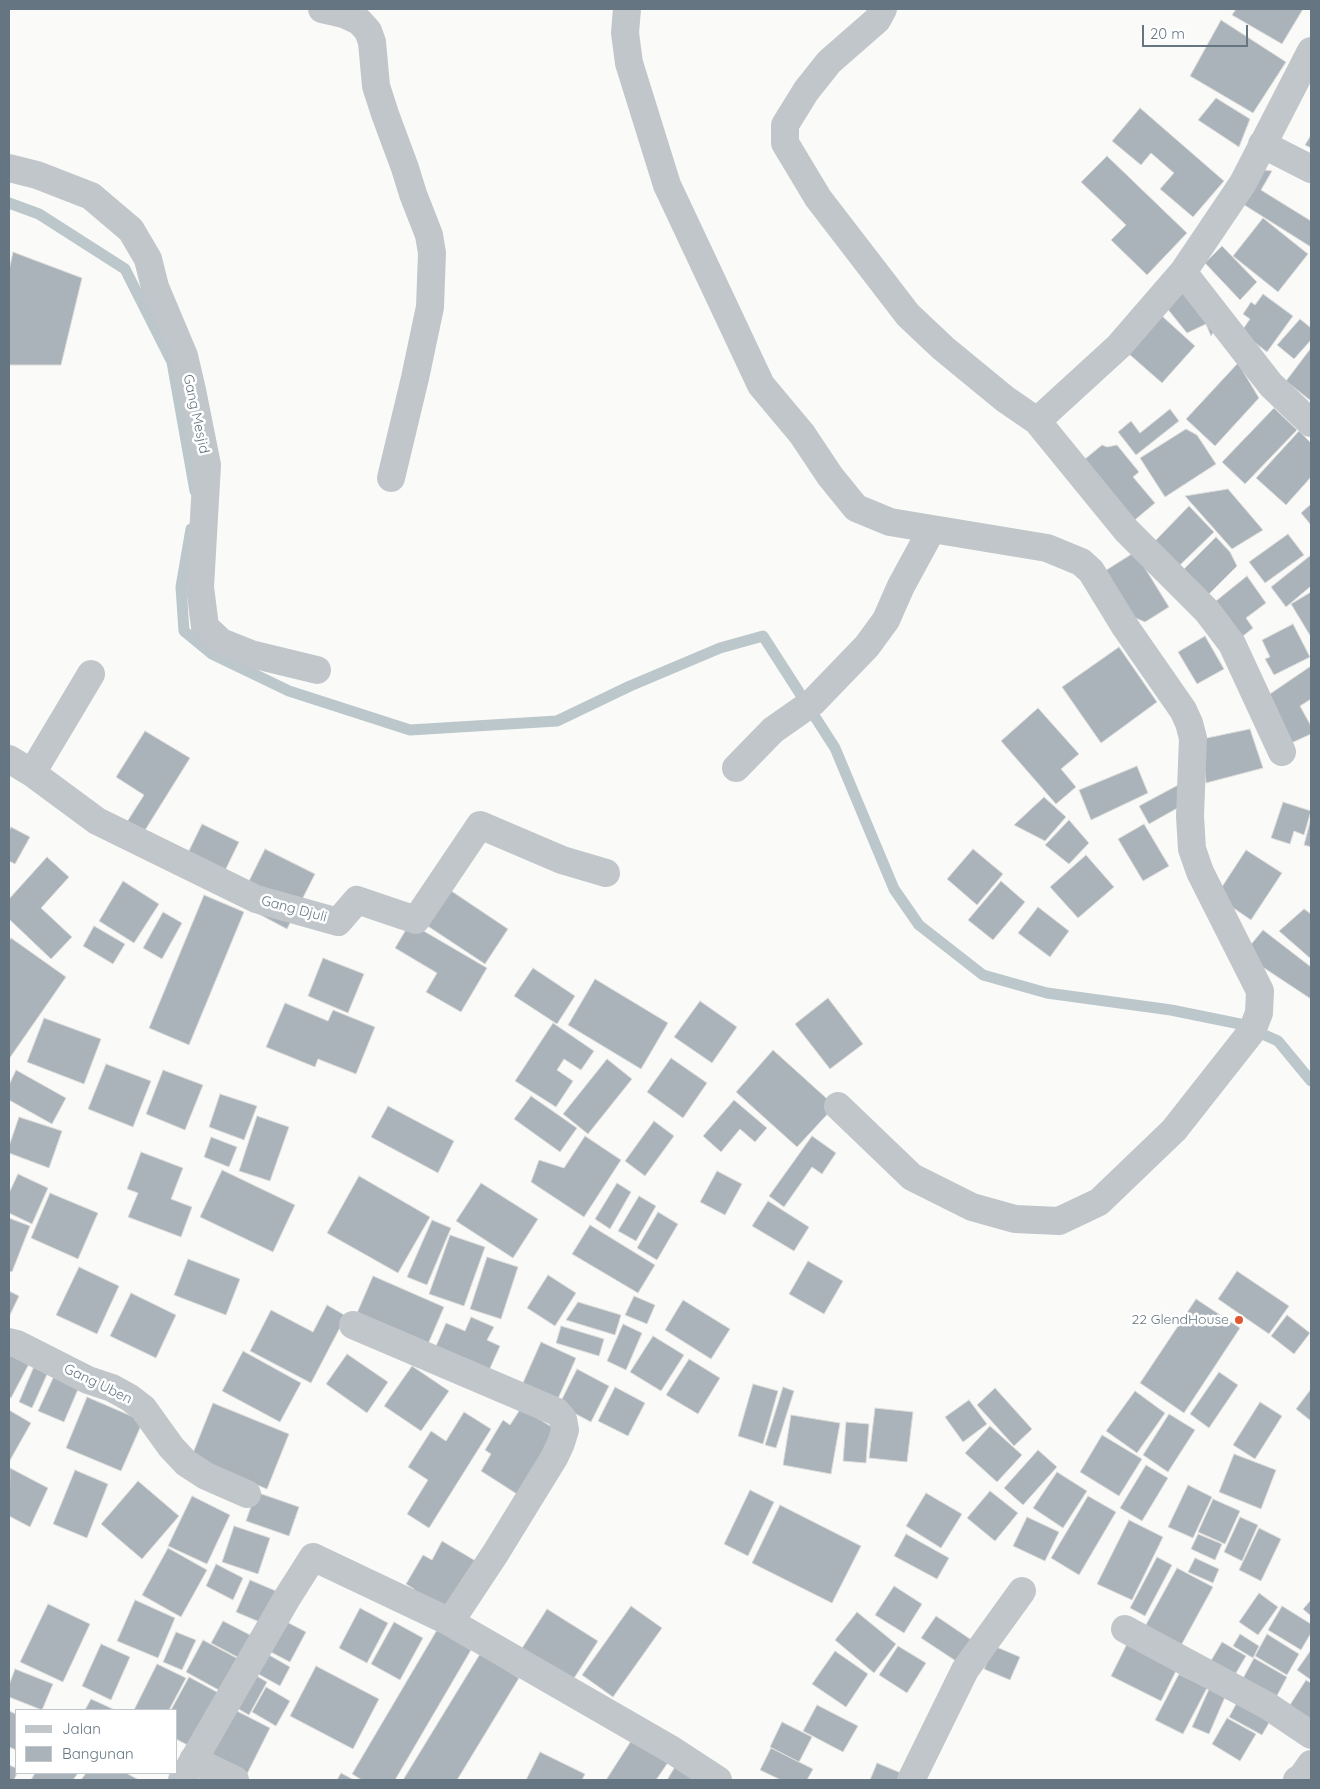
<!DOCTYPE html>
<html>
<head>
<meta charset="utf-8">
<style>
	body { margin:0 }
	#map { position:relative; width:1320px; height:1789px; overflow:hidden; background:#fafaf8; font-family:Quicksand,sans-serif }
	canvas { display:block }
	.frame { position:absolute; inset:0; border:10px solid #657682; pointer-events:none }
	.legend { position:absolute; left:15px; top:1709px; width:162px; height:65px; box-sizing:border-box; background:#fff; border:1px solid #c1c8cd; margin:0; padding:6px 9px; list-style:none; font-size:15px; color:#657682 }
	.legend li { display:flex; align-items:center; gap:10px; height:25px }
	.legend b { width:25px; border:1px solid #c1c8cd }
	.scale { position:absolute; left:1142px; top:25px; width:106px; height:22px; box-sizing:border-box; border:2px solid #657682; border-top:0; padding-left:6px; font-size:15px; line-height:18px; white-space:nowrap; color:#657682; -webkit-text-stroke:4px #fff; paint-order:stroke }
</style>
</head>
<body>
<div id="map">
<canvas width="1320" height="1789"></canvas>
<div class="frame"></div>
<ul class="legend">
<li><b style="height:6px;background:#c1c6ca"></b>Jalan</li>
<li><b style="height:14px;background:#aab3b9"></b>Bangunan</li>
</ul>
<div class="scale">20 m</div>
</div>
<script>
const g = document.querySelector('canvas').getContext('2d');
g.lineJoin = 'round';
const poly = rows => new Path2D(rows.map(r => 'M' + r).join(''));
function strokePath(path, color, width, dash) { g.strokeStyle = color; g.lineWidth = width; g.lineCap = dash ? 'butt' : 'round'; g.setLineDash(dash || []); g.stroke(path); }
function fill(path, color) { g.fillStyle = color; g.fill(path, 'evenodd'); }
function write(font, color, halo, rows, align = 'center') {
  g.font = font + ' Quicksand,sans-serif'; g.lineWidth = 5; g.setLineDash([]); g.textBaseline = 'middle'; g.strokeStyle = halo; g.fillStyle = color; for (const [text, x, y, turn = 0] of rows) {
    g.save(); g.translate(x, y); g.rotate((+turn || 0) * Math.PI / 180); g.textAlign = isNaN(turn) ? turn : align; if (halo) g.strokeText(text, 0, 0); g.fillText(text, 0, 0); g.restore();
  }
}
const stream = poly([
	[9,203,39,214,125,269,172,362,195,491],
	[191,529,181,587,184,631,212,654,289,691,410,730,557,721,630,686,720,648,763,636,835,748,894,889,919,925,983,975,1047,993,1171,1010,1240,1024,1278,1041,1311,1081]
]);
const building = poly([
	[1236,9,1303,9,1282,44,1232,15,1236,9],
	[1221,20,1286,62,1253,113,1190,76,1221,20],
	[1216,98,1250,119,1239,147,1198,120,1216,98],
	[1140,108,1224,181,1193,217,1160,189,1174,173,1151,153,1141,165,1112,141,1140,108],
	[1311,135,1311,148,1305,145,1311,135],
	[1107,156,1187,233,1147,275,1111,240,1126,225,1081,182,1107,156],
	[1258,169,1272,171,1261,190,1311,221,1311,247,1238,201,1258,169],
	[1263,218,1308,254,1278,292,1233,256,1263,218],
	[1222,246,1257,282,1240,300,1205,263,1222,246],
	[13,252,82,278,61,365,9,365,9,270,13,252],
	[1190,287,1219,323,1211,336,1206,324,1187,333,1166,307,1190,287],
	[1263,294,1293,316,1267,352,1241,332,1250,319,1243,314,1251,302,1255,305,1263,294],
	[1162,316,1195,346,1162,383,1129,354,1162,316],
	[1300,319,1311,328,1311,340,1294,359,1277,345,1300,319],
	[1311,348,1311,401,1286,381,1311,348],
	[1238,363,1259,398,1215,446,1186,419,1238,363],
	[1274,408,1297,430,1245,484,1222,462,1274,408],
	[1170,409,1179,421,1136,455,1118,432,1131,421,1140,433,1170,409],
	[1186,429,1197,435,1216,464,1165,497,1140,458,1186,429],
	[1299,431,1311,443,1311,477,1286,505,1256,478,1299,431],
	[1102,445,1107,447,1117,445,1139,472,1133,477,1155,503,1130,524,1079,464,1102,445],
	[1228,489,1263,530,1232,549,1185,496,1228,489],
	[1311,504,1311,525,1301,513,1311,504],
	[1189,506,1214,532,1178,567,1154,542,1189,506],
	[1288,534,1304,555,1265,583,1249,562,1288,534],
	[1216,537,1230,552,1237,566,1206,597,1181,572,1216,537],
	[1135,552,1169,607,1145,622,1124,613,1100,574,1135,552],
	[1311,555,1311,586,1286,607,1271,587,1311,555],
	[1247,576,1266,603,1246,618,1253,628,1238,640,1211,605,1247,576],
	[1311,592,1311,637,1291,604,1311,592],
	[1293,624,1310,657,1274,675,1265,659,1270,657,1262,640,1293,624],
	[1205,636,1224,669,1197,684,1178,652,1205,636],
	[1119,647,1157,702,1101,743,1062,687,1119,647],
	[1311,666,1311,699,1300,706,1311,726,1311,734,1289,744,1261,700,1311,666],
	[1038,708,1079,754,1061,769,1076,787,1056,804,1001,741,1038,708],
	[1250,729,1263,768,1206,783,1202,739,1250,729],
	[145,731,190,758,142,835,125,825,144,795,116,777,145,731],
	[1137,766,1148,793,1091,820,1079,790,1137,766],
	[1180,784,1190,801,1149,824,1139,806,1180,784],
	[1044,797,1066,817,1045,841,1014,825,1044,797],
	[1283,802,1311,811,1304,835,1294,831,1290,844,1271,838,1283,802],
	[1311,818,1311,847,1304,845,1311,818],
	[1069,820,1089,843,1069,864,1045,845,1069,820],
	[202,824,239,842,219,883,182,865,202,824],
	[1144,824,1169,866,1143,881,1118,839,1144,824],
	[11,827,30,837,15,864,9,861,9,831,11,827],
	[265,849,315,874,287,929,255,912,247,885,265,849],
	[973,849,1003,874,977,905,947,879,973,849],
	[1246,850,1282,873,1251,920,1216,896,1246,850],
	[1086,855,1114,887,1078,918,1050,887,1086,855],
	[47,857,69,877,41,908,72,937,51,959,9,919,9,899,47,857],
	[435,880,508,929,485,964,411,915,435,880],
	[123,881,159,904,134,943,99,921,123,881],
	[1001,881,1025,902,993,940,968,920,1001,881],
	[204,895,244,912,189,1045,149,1028,204,895],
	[1038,907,1069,931,1050,957,1018,933,1038,907],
	[1304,909,1311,914,1311,959,1279,931,1304,909],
	[163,912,182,923,162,959,143,948,163,912],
	[410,923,487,968,461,1012,426,992,437,973,395,948,410,923],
	[94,926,125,944,113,964,83,946,94,926],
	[1263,930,1311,967,1311,999,1243,954,1263,930],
	[11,938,66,977,9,1059,9,941,11,938],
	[323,958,364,974,348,1013,308,996,323,958],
	[533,968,575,996,557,1024,514,996,533,968],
	[595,979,668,1023,641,1069,568,1025,595,979],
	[828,998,863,1044,830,1069,795,1024,828,998],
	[700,1001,737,1027,712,1063,674,1037,700,1001],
	[285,1003,328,1021,333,1010,375,1027,356,1074,318,1059,315,1067,266,1047,285,1003],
	[44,1018,101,1039,84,1084,27,1062,44,1018],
	[553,1023,594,1051,581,1070,564,1059,557,1070,573,1081,556,1107,515,1081,553,1023],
	[773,1050,835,1106,797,1147,736,1092,773,1050],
	[671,1058,707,1083,683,1118,647,1092,671,1058],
	[607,1059,632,1079,588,1134,563,1114,607,1059],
	[106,1064,151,1081,133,1127,88,1109,106,1064],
	[16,1070,66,1098,52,1124,9,1100,9,1085,16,1070],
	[163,1070,203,1085,185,1130,146,1114,163,1070],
	[220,1094,257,1106,244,1140,209,1127,220,1094],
	[531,1096,577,1128,560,1152,514,1119,531,1096],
	[734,1100,767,1128,755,1142,740,1129,721,1152,703,1136,734,1100],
	[388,1106,454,1141,438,1173,371,1137,388,1106],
	[257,1116,289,1127,270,1181,239,1171,257,1116],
	[19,1117,62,1131,49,1168,9,1153,9,1146,19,1117],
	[654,1121,674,1136,645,1176,625,1161,654,1121],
	[585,1136,621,1160,584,1217,531,1182,539,1160,564,1168,585,1136],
	[812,1136,836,1153,822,1174,812,1167,784,1207,769,1196,812,1136],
	[211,1137,237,1147,229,1167,204,1157,211,1137],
	[141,1152,183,1168,171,1199,192,1207,181,1237,128,1217,138,1193,127,1189,141,1152],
	[222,1170,295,1205,273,1252,200,1217,222,1170],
	[717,1171,742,1184,725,1215,700,1202,717,1171],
	[18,1174,48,1188,32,1224,9,1213,9,1193,18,1174],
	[359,1176,430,1217,398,1273,327,1233,359,1176],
	[481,1183,538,1219,513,1258,456,1221,481,1183],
	[617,1183,631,1192,610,1229,595,1219,617,1183],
	[50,1193,98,1213,78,1259,31,1238,50,1193],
	[639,1196,656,1206,636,1241,618,1231,639,1196],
	[768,1201,809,1227,794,1251,752,1226,768,1201],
	[658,1212,678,1224,657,1260,637,1248,658,1212],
	[9,1218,30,1226,12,1272,9,1271,9,1218],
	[432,1220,451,1228,427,1285,407,1277,432,1220],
	[590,1225,655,1265,638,1293,572,1254,590,1225],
	[450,1235,485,1247,464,1306,429,1294,450,1235],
	[487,1257,518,1267,501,1319,470,1309,487,1257],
	[188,1259,240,1279,226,1315,174,1295,188,1259],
	[808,1261,843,1281,824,1314,789,1294,808,1261],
	[79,1267,119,1286,97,1334,56,1315,79,1267],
	[1237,1271,1289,1306,1269,1334,1218,1299,1237,1271],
	[548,1275,576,1293,555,1326,527,1308,548,1275],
	[373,1276,444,1307,425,1351,354,1320,373,1276],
	[9,1291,19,1296,9,1317,9,1291],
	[131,1293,176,1315,156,1358,110,1336,131,1293],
	[634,1296,655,1305,647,1324,625,1315,634,1296],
	[1196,1299,1240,1328,1184,1413,1140,1383,1196,1299],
	[683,1300,730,1329,711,1359,665,1330,683,1300],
	[578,1302,621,1315,615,1335,566,1320,578,1302],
	[327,1305,346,1316,311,1383,250,1351,271,1310,313,1332,327,1305],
	[1287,1315,1310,1333,1294,1354,1271,1336,1287,1315],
	[471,1317,494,1327,487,1340,500,1346,486,1377,433,1353,446,1323,465,1331,471,1317],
	[623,1324,642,1333,626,1370,607,1361,623,1324],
	[561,1326,604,1339,599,1356,556,1343,561,1326],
	[653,1336,684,1355,661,1391,630,1372,653,1336],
	[541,1342,576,1358,557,1401,522,1385,541,1342],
	[9,1351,30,1362,11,1398,9,1397,9,1351],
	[243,1351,301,1383,280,1422,222,1391,243,1351],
	[347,1354,388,1382,367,1413,326,1384,347,1354],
	[689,1359,720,1378,698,1414,666,1395,689,1359],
	[35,1364,49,1370,32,1408,19,1402,35,1364],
	[412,1366,449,1391,421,1431,384,1406,412,1366],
	[577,1369,609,1386,591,1422,559,1405,577,1369],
	[1219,1372,1238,1385,1209,1428,1190,1414,1219,1372],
	[54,1376,79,1387,64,1422,38,1411,54,1376],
	[753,1384,778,1391,763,1444,738,1436,753,1384],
	[615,1387,645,1403,628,1436,598,1421,615,1387],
	[783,1387,794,1391,776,1448,765,1445,783,1387],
	[995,1388,1032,1429,1014,1446,977,1405,995,1388],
	[1311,1389,1311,1421,1296,1409,1311,1389],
	[1135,1391,1165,1413,1137,1453,1106,1431,1135,1391],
	[87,1397,143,1421,121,1471,66,1448,87,1397],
	[969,1400,987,1424,963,1442,945,1417,969,1400],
	[1260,1402,1282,1416,1255,1459,1233,1445,1260,1402],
	[213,1403,289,1434,267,1489,191,1458,213,1403],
	[521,1408,560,1432,520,1496,481,1471,491,1454,485,1450,503,1420,510,1425,521,1408],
	[875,1408,913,1412,907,1462,869,1458,875,1408],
	[9,1410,31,1423,9,1462,9,1410],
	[464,1412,491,1429,429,1528,407,1514,428,1480,408,1467,431,1431,446,1441,464,1412],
	[1169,1414,1195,1430,1168,1472,1143,1455,1169,1414],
	[791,1415,840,1423,831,1474,783,1465,791,1415],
	[846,1422,869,1424,866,1463,843,1461,846,1422],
	[990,1426,1022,1455,997,1482,965,1453,990,1426],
	[1102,1435,1142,1459,1119,1496,1080,1472,1102,1435],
	[1038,1450,1057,1467,1023,1505,1004,1488,1038,1450],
	[1234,1454,1276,1470,1261,1509,1219,1492,1234,1454],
	[1146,1465,1168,1478,1142,1521,1120,1508,1146,1465],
	[10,1468,48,1488,30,1527,9,1516,10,1468],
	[75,1470,108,1484,87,1538,53,1524,75,1470],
	[1057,1472,1087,1491,1063,1528,1033,1508,1057,1472],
	[138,1481,179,1516,142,1559,101,1524,138,1481],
	[1188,1485,1212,1497,1193,1538,1168,1527,1188,1485],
	[750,1490,774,1502,748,1556,724,1544,750,1490],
	[990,1491,1018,1513,995,1541,967,1518,990,1491],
	[256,1492,299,1507,289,1536,246,1521,256,1492],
	[926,1493,962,1514,941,1548,906,1526,926,1493],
	[192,1496,230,1515,207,1564,168,1546,192,1496],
	[1088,1496,1116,1512,1079,1575,1051,1558,1088,1496],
	[1213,1499,1240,1511,1225,1544,1198,1532,1213,1499],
	[780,1505,861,1546,832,1603,752,1563,780,1505],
	[1027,1517,1059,1532,1045,1561,1013,1546,1027,1517],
	[1240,1517,1258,1525,1242,1561,1224,1552,1240,1517],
	[1129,1520,1163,1537,1132,1600,1097,1584,1129,1520],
	[234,1526,270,1538,258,1574,222,1562,234,1526],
	[1259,1528,1281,1539,1261,1581,1239,1570,1259,1528],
	[906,1534,949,1558,937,1579,894,1556,906,1534],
	[1198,1534,1222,1544,1215,1560,1191,1549,1198,1534],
	[442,1541,479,1563,448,1619,410,1596,414,1589,406,1584,423,1555,432,1560,442,1541],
	[168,1548,207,1570,181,1617,142,1595,168,1548],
	[1157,1557,1172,1565,1145,1616,1130,1608,1157,1557],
	[1195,1558,1219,1569,1213,1583,1188,1572,1195,1558],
	[216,1564,243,1578,233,1600,206,1586,216,1564],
	[1177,1568,1213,1587,1178,1651,1142,1632,1177,1568],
	[250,1580,276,1591,262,1623,236,1612,250,1580],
	[894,1586,922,1604,904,1633,875,1615,894,1586],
	[1259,1593,1278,1607,1258,1635,1239,1622,1259,1593],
	[135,1600,175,1618,158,1658,117,1641,135,1600],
	[1311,1600,1311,1616,1303,1609,1311,1600],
	[48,1604,90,1624,63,1682,20,1662,48,1604],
	[631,1606,662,1628,613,1697,582,1675,631,1606],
	[1282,1606,1311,1624,1311,1633,1301,1650,1268,1630,1282,1606],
	[360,1608,388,1623,367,1663,339,1648,360,1608],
	[547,1609,598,1641,569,1686,519,1653,547,1609],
	[857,1612,896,1644,874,1673,835,1640,857,1612],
	[936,1616,979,1645,965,1667,921,1638,936,1616],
	[279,1618,306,1632,290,1662,263,1648,279,1618],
	[223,1621,256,1638,243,1660,211,1643,223,1621],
	[394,1622,423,1638,400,1680,371,1664,394,1622],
	[437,1630,471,1650,395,1780,362,1780,352,1774,437,1630],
	[176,1632,196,1640,182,1670,163,1662,176,1632],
	[1240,1634,1259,1646,1253,1658,1233,1646,1240,1634],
	[1267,1634,1299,1654,1287,1675,1255,1656,1267,1634],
	[203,1640,244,1662,226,1694,186,1672,203,1640],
	[1128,1642,1178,1667,1161,1701,1111,1676,1128,1642],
	[1222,1642,1246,1656,1233,1678,1209,1664,1222,1642],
	[101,1644,130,1657,111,1700,82,1686,101,1644],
	[898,1646,926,1663,907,1693,879,1675,898,1646],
	[994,1646,1020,1657,1010,1680,984,1669,994,1646],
	[1311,1650,1311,1680,1297,1670,1311,1650],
	[262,1651,290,1667,280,1686,251,1670,262,1651],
	[835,1651,868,1674,846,1707,812,1684,835,1651],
	[480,1654,519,1678,457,1780,403,1780,480,1654],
	[1254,1658,1287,1677,1273,1703,1240,1684,1254,1658],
	[157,1664,186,1678,169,1710,134,1710,157,1664],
	[316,1666,379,1699,353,1749,290,1716,316,1666],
	[15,1669,53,1684,42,1710,9,1697,9,1685,15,1669],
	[248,1671,267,1682,249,1715,230,1704,248,1671],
	[1179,1674,1207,1688,1183,1734,1155,1720,1179,1674],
	[189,1677,226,1697,197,1750,176,1739,176,1710,171,1710,189,1677],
	[1306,1680,1311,1683,1311,1728,1286,1711,1306,1680],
	[266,1687,290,1701,276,1726,252,1712,266,1687],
	[1209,1689,1225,1697,1209,1734,1192,1727,1209,1689],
	[1241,1695,1274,1714,1262,1735,1229,1717,1241,1695],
	[91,1699,115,1710,85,1710,91,1699],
	[817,1705,858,1726,843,1752,803,1731,817,1705],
	[229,1707,270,1728,247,1774,205,1753,229,1707],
	[9,1711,16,1714,16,1750,9,1747,9,1711],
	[1227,1718,1256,1734,1240,1761,1212,1744,1227,1718],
	[782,1722,812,1737,799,1762,770,1747,782,1722],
	[633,1738,669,1761,656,1780,606,1780,633,1738],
	[771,1748,813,1769,807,1780,781,1780,760,1770,771,1748],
	[540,1752,585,1774,582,1780,526,1780,540,1752],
	[681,1757,702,1780,667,1780,681,1757],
	[877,1763,908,1776,906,1780,870,1780,877,1763],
	[9,1765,16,1768,17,1773,14,1780,9,1780,9,1765],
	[35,1773,78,1773,73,1780,31,1780,35,1773],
	[86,1773,126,1773,139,1780,81,1780,86,1773],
	[341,1773,354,1780,337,1780,341,1773]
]);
const minor = poly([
	[322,9,344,14,359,21,368,31,372,42,376,86,385,114,405,168,413,194,429,235,432,253,430,307,415,378,391,478],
	[627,9,625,33,629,63,667,185,761,385,802,434,830,476,856,508,890,522,1047,548,1081,562,1091,571,1124,625,1183,710,1189,723,1193,738,1190,816,1192,849,1200,872,1260,991,1259,1013,1252,1031,1174,1130,1099,1202,1059,1221,1015,1219,972,1207,912,1177,838,1106],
	[883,9,877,20,829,62,806,91,785,125,785,143,818,198,908,315,943,348,1005,399,1037,421,1126,530,1207,611,1232,644,1282,752],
	[1262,144,1311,169],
	[9,168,37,175,91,196,131,230,148,259,155,287,184,356,192,390,207,465,200,587,205,627,221,642,251,654,317,670],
	[1183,272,1271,385,1311,423],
	[1037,421,1119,346,1183,272,1243,183,1311,51],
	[9,759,32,773,97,821,256,899,338,922,357,900,416,920,480,825,562,860,606,873],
	[736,768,773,730,813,702,867,646,886,620,901,586,932,529],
	[32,773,91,674],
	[353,1325,557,1412,563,1419,565,1430,561,1443,554,1458,495,1554,450,1622],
	[9,1342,17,1344,88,1380,112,1388,130,1398,143,1408,171,1447,186,1463,206,1476,247,1494],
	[1125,1629,1268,1706,1311,1735],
	[193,1760,235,1780],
	[182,1780,287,1598,313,1557,450,1622,672,1750,718,1780],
	[911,1780,965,1670,1022,1591],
	[1297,1780,1302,1777,1311,1764]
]);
const markers = [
	[1239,1320,5,"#e05731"]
];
const streetNames = [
	["Gang Mesjid",196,414,78],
	["Gang Djuli",294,909,15],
	["Gang Uben",98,1384,26]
];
const poiNames = [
	["22 GlendHouse",1229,1320]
];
strokePath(stream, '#bbc7cb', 11);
fill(building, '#aab3b9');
strokePath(building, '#dcdcda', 1);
strokePath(minor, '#c1c6ca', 28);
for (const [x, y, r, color] of markers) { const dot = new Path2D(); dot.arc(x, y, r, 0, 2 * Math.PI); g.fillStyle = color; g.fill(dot); strokePath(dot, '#fff', 2); }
write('14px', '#657682', '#fff', streetNames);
write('14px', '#657682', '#fff', poiNames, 'right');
</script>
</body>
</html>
